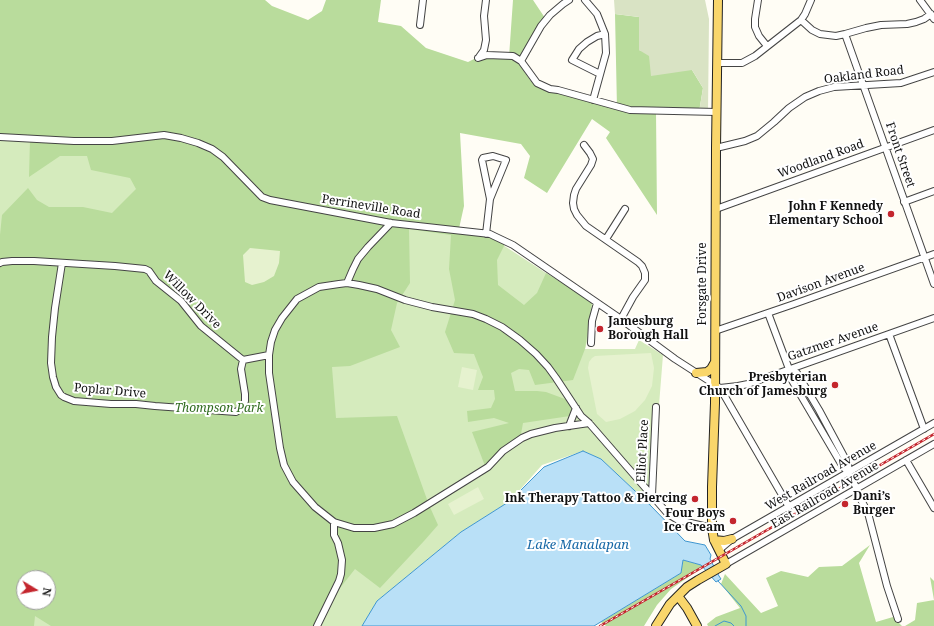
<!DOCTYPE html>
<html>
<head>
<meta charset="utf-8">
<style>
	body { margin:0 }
	#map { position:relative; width:934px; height:626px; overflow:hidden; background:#fffdf5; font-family:"Noto Serif",serif }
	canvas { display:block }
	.north { position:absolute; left:16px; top:570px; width:40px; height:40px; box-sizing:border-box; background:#fff; border:1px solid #a0a0a0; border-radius:50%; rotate:100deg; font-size:11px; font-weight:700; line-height:16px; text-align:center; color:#111 }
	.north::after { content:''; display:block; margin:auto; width:14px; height:18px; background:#c4262e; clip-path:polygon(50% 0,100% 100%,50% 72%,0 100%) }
</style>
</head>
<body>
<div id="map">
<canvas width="934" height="626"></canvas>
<div class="north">N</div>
</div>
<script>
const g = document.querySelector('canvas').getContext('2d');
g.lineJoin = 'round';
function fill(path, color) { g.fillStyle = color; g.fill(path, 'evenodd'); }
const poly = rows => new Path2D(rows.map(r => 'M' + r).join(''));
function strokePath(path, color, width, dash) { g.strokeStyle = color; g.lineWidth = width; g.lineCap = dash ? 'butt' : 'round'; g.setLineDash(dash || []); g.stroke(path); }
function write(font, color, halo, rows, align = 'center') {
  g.font = font + ' "Noto Serif",serif'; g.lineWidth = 4; g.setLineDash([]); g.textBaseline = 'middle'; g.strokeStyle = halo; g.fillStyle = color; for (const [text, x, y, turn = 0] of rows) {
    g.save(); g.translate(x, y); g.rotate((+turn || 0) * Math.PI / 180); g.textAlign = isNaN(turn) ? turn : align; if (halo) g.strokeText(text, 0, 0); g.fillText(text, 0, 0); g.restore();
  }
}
const green = poly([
	[0,138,180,143,262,197,486,234,546,273,597,303,585,349,635,349,639,340,663,355,651,506,601,459,583,451,542,465,510,501,461,532,377,601,362,626,0,626],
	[24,578,48,578,48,602,24,602]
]);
const forest = poly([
	[0,0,265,0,272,6,308,20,322,11,326,0,381,0,378,22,401,26,426,48,468,62,482,55,509,57,513,0,533,0,545,18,518,62,530,80,617,108,615,14,639,17,639,50,692,70,703,88,699,112,656,112,657,215,606,138,610,132,592,119,547,193,524,178,530,156,521,144,460,133,464,206,458,233,484,236,505,244,497,260,498,285,524,305,537,293,546,273,592,302,585,349,573,380,535,385,529,370,519,369,511,373,515,391,537,391,546,392,573,402,570,416,523,423,521,434,494,459,485,466,472,432,509,423,494,418,468,422,467,411,491,408,495,399,494,390,478,390,483,377,474,354,454,353,445,332,455,300,449,269,451,235,409,229,410,283,397,303,391,330,400,347,350,366,332,367,336,418,397,416,429,505,438,525,424,541,380,588,355,569,318,616,313,626,51,626,35,616,34,626,0,626,0,235,2,215,28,188,37,200,49,207,83,207,112,213,136,189,130,178,91,170,87,156,60,156,29,177,30,140,0,139],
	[24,578,48,578,48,602,24,602],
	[870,545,859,563,876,622,893,617,902,626,708,626,707,624,716,617,740,608,721,584,725,574,761,613,778,606,766,578,781,571,808,577,819,567,842,566],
	[683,560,701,565,703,567,671,589,657,605,644,626,606,626,601,622,681,573],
	[930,577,934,581,934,626,905,626,915,620,917,603,934,600]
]);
const cemetery = poly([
	[614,0,705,0,709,19,708,112,699,112,703,88,692,70,651,76,649,56,639,50,639,17,615,14]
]);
const pitch = poly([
	[250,248,280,251,279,263,274,276,264,282,252,285,245,282,243,255],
	[651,353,654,368,652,386,645,400,635,411,620,419,606,422,597,414,588,368,589,362,592,358,595,356],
	[462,367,477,370,473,390,458,387],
	[478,487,484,499,454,515,448,504]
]);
const water = poly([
	[583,451,601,459,651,506,685,541,705,545,711,555,710,559,719,576,721,579,716,582,701,565,683,560,681,573,594,626,362,626,377,601,461,532,510,501,544,467,583,451]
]);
const stream = poly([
	[718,581,741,606,746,616,746,626],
	[715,626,724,621,731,623,734,626]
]);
const minor = poly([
	[585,0,597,14,605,34,606,53,593,100],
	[758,0,755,19,755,27,759,36,767,46],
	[920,0,934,19],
	[801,20,812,30,820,34,836,36,845,34,866,28,881,25,907,24,916,22,924,19,931,14],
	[420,25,423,0],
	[845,34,934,284],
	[479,57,484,50,486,40,484,16,486,0],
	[478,58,487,55,513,56,521,61,537,83,550,89,558,90,630,110,717,112],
	[521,61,541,26,550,15,563,4,569,0],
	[717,63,742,63,755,56,801,20,805,14,811,0],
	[600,74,572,60,579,49,587,42,597,36,605,34],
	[0,137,74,141,112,141,164,135,181,138,198,143,212,149,223,157,262,197,270,200,391,223,490,234,494,236,513,245,618,317,675,359,720,388,738,386,748,384,934,318],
	[584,145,590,153,593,159,591,165,576,189,574,195,573,203,574,209,577,215,586,226,638,262,642,266,645,273,645,280,633,297,621,319],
	[716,148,745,141,757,136,774,122,789,108,805,97,819,91,834,87,901,83,934,72],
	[904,202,934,191],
	[716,209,934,130],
	[486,234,490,199,506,160,493,156,483,158,482,160,490,199],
	[606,239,625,209],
	[0,263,2,262,12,261,34,261,115,266,145,269,149,271,156,281,181,301,201,326,243,360,269,355],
	[62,263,55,308,52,337,51,363,53,377,56,387,61,395,64,397,74,401,111,404,136,404,155,406,236,412,242,408,245,401,245,394,241,369,243,360],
	[347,283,353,269,358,259,368,247,391,223],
	[768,313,789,369,790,377,843,467,849,473],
	[715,331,794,304,934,254],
	[889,334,924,429],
	[591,343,592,321,597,303],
	[789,369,797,373,819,410,848,464,849,473,857,489,859,496,868,513,887,586,898,619],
	[720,388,789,507],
	[589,423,555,428,531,434,522,438,503,451,488,467,414,513,393,524,374,528,354,528,334,522,315,507,293,482,284,465,280,448,269,373,269,355,271,342,275,330,282,318,297,299,319,287,339,284,347,283,359,285,377,289,405,300,432,307,473,314,486,319,502,327,520,340,536,354,548,367,556,378,581,416,589,423,668,514,678,520,712,528],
	[569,426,576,408],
	[906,460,934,508],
	[652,495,656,407],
	[719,550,732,539,934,423],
	[726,564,934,444],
	[317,626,339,581,341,574,342,560,338,543,334,535,334,522]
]);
const major = poly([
	[696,373,707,372,711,369,715,362],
	[714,540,724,541,732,539],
	[678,596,687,608,697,626],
	[656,626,670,604,687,587,698,580,726,564,714,540,712,528,712,487,715,403,716,148,718,0]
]);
const rail = poly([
	[600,626,934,434]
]);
const markers = [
	[891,214,4,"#c4262e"],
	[600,329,4,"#c4262e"],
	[835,385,4,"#c4262e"],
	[695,499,4,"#c4262e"],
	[845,504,4,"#c4262e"],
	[733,521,4,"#c4262e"]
];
const streetNames = [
	["Oakland Road",864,75,-7],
	["Front Street",900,155,71],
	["Woodland Road",821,159,-20],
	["Perrineville Road",371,207,9],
	["Davison Avenue",821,283,-20],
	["Forsgate Drive",703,284,-90],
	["Willow Drive",192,300,45],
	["Gatzmer Avenue",833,342,-19],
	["Poplar Drive",110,391,5],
	["Elliot Place",643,451,-87],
	["West Railroad Avenue",821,476,-30],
	["East Railroad Avenue",825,495,-30]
];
const poiNames = [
	["John F Kennedy",883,207],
	["Elementary School",883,221],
	["Jamesburg",608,322,"left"],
	["Borough Hall",608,336,"left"],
	["Presbyterian",827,378],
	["Church of Jamesburg",827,392],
	["Dani’s",853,497,"left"],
	["Burger",853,511,"left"],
	["Ink Therapy Tattoo & Piercing",687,499],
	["Four Boys",725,514],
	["Ice Cream",725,528]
];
const parkNames = [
	["Thompson Park",219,409]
];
const waterNames = [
	["Lake Manalapan",578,545]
];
fill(green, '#d5ebbd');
fill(forest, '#b9dc9c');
fill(cemetery, '#d9e3c4');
fill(pitch, '#e6f2cf');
fill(water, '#b9e0f7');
strokePath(water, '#3f96cf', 1);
strokePath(stream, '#3f96cf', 1);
strokePath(minor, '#444', 8);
strokePath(major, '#222', 10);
strokePath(minor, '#fff', 6);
strokePath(major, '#f9d66b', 8);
strokePath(rail, '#c4262e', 2.5);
strokePath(rail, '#fff', 1, [3]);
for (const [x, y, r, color] of markers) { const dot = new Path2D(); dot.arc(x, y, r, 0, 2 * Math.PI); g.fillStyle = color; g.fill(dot); strokePath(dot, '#fff', 1.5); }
write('12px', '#111', '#fff', streetNames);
write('bold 12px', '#111', '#fff', poiNames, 'right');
write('italic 12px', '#2f6b1f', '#fff', parkNames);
write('italic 13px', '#1768a6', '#fff', waterNames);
</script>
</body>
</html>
